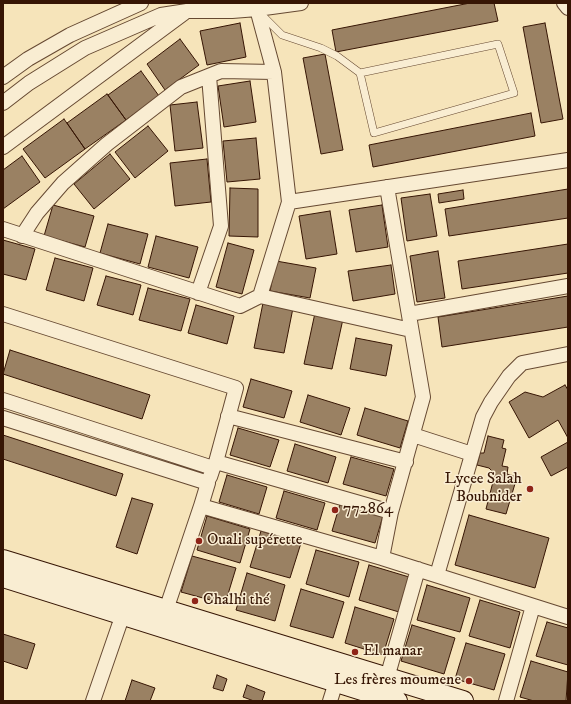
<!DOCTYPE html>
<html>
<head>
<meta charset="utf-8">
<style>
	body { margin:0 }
	#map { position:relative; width:571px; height:704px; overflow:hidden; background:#f6e4ba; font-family:"IM FELL DW Pica",serif }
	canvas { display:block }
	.frame { position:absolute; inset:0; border:4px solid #361504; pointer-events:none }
</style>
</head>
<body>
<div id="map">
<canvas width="571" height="704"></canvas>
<div class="frame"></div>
</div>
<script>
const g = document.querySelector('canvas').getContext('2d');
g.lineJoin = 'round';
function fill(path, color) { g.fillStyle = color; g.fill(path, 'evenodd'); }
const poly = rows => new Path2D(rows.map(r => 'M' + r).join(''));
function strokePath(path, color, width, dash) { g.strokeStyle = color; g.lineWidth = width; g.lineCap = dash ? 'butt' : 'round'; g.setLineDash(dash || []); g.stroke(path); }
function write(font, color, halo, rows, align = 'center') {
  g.font = font + ' "IM FELL DW Pica",serif'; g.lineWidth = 3; g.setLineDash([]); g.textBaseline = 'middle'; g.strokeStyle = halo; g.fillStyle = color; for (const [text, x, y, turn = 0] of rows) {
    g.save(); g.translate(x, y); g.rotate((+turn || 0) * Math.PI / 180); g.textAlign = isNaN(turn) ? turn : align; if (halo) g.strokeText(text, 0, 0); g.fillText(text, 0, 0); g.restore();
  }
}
const building = poly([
	[470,3,494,3,498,21,336,52,332,30,470,3],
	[240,23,246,57,207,65,200,31,240,23],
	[545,23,563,119,541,123,523,27,545,23],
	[180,39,199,65,165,90,147,64,180,39],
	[325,54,343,150,321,154,303,58,325,54],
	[141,71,159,96,126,120,108,95,141,71],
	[250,81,256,122,224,127,218,86,250,81],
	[107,94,126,120,85,149,67,123,107,94],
	[197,102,203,148,175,151,170,105,197,102],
	[531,113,535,136,373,167,369,145,531,113],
	[64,119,85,149,45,178,23,149,64,119],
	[148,126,168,151,135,178,115,152,148,126],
	[256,138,260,179,227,182,223,141,256,138],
	[110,154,130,179,94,209,74,184,110,154],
	[22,156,40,182,3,209,3,170,22,156],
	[207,159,211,202,175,206,170,163,207,159],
	[230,188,258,189,258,237,229,236,230,188],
	[568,189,568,218,449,236,445,209,568,189],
	[463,190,464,199,439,203,438,194,463,190],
	[430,194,437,236,407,241,401,198,430,194],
	[53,205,94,216,85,247,44,236,53,205],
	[382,205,388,247,356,252,349,210,382,205],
	[330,211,337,254,306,259,299,216,330,211],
	[108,224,148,234,140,264,100,253,108,224],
	[156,236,198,247,189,278,148,267,156,236],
	[3,240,35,249,26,280,3,274,3,240],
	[228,243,254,250,242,294,216,287,228,243],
	[568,244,568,273,462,289,458,261,568,244],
	[438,251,445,298,417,302,410,256,438,251],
	[55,258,93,268,84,301,46,290,55,258],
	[276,261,316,268,310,298,270,291,276,261],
	[391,265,395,294,353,301,348,271,391,265],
	[106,276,141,285,133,315,97,305,106,276],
	[148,288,190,299,181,331,139,320,148,288],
	[568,296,568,327,442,347,438,317,568,296],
	[263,303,293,308,284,353,254,348,263,303],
	[196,305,234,316,227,344,188,333,196,305],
	[315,313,343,319,332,369,304,364,315,313],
	[356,338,392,345,386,376,350,369,356,338],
	[10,350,150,395,142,419,3,374,10,350],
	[251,379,292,391,284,418,243,407,251,379],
	[565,385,568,390,568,438,558,420,529,438,509,402,525,392,543,397,565,385],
	[308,395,350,408,341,435,300,422,308,395],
	[365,408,408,421,400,448,357,435,365,408],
	[238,428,279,440,270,467,230,455,238,428],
	[3,435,123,474,116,496,3,459,3,435],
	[488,436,504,440,502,448,506,449,502,466,508,467,507,474,517,477,506,514,486,509,495,474,489,468,477,465,480,453,484,453,488,436],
	[568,442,568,467,551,476,541,457,568,442],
	[295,444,336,457,328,483,287,471,295,444],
	[351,457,394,469,386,496,343,484,351,457],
	[227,475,267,487,259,514,219,502,227,475],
	[284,491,325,503,317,530,276,518,284,491],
	[132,498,153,504,137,554,116,547,132,498],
	[340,504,383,516,375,543,332,531,340,504],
	[469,515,549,538,535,588,455,565,469,515],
	[207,516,250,529,240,563,197,550,207,516],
	[261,531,301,543,290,578,250,567,261,531],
	[316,550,359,562,349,597,306,584,316,550],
	[192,556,236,568,225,604,181,592,192,556],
	[369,565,409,577,399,612,359,600,369,565],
	[247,573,285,585,275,621,236,610,247,573],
	[427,585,470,598,460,632,417,620,427,585],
	[301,589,344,602,333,638,290,626,301,589],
	[480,600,520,612,510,648,469,636,480,600],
	[355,607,394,619,383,655,345,643,355,607],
	[547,622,568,628,568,665,536,656,547,622],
	[412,625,455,638,444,674,401,661,412,625],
	[3,634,35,644,27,669,3,661,3,634],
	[466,643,505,654,494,690,455,679,466,643],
	[531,661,568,672,566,701,534,701,520,697,531,661],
	[217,675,227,679,223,691,213,688,217,675],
	[132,680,155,688,150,701,125,701,132,680],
	[247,685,265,692,262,701,254,701,243,697,247,685]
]);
const lane = poly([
	[261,14,282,35,321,48,337,56,360,73,374,133,514,93,498,44,360,73]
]);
const street = poly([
	[564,3,568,8],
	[257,9,274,72,289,202,568,160],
	[3,77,28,59,70,35,141,3],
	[3,103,29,83,85,48,161,15,187,11,232,11,257,9,301,3],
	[3,147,184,13],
	[3,229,240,306,260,296,289,202],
	[22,236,37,213,63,183,107,144,181,87,221,71,274,72],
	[198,293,221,226,209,76],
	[260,296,411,330],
	[3,314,236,388,216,462,213,468],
	[409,314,568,286],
	[3,400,213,468,210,477],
	[228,416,406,462],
	[3,418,208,483,201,506],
	[413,435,472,454],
	[216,462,391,512],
	[382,558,568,617],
	[437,575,483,417,491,402,509,376,522,363,568,354],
	[166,610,201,506,382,558,391,512,423,397,387,187],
	[387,678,418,569],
	[93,701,123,614],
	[330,701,336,682],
	[506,701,533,606]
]);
const secondary = poly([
	[3,560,463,701],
	[3,577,397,701]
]);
const markers = [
	[530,489,4,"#8f2418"],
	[335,510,4,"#8f2418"],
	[199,541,4,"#8f2418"],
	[195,601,4,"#8f2418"],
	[355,652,4,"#8f2418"],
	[469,681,4,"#8f2418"]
];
const poiNames = [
	["Lycee Salah",522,480,"right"],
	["Boubnider",522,498,"right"],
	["772864",343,510],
	["Ouali supérette",207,541],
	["Chalhi thé",203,601],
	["El manar",363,652],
	["Les frères moumene",461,681,"right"]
];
fill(building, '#9a8163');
strokePath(building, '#361504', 1);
strokePath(lane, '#664932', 8);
strokePath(street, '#664932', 16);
strokePath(secondary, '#361504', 22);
strokePath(lane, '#f9edd2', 7);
strokePath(street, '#f9edd2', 14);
strokePath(secondary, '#f9edd2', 20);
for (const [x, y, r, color] of markers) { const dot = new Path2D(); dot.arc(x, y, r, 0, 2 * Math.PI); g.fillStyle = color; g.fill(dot); strokePath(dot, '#f9edd2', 1.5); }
write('16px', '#361504', '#f9edd2', poiNames, 'left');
</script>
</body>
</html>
